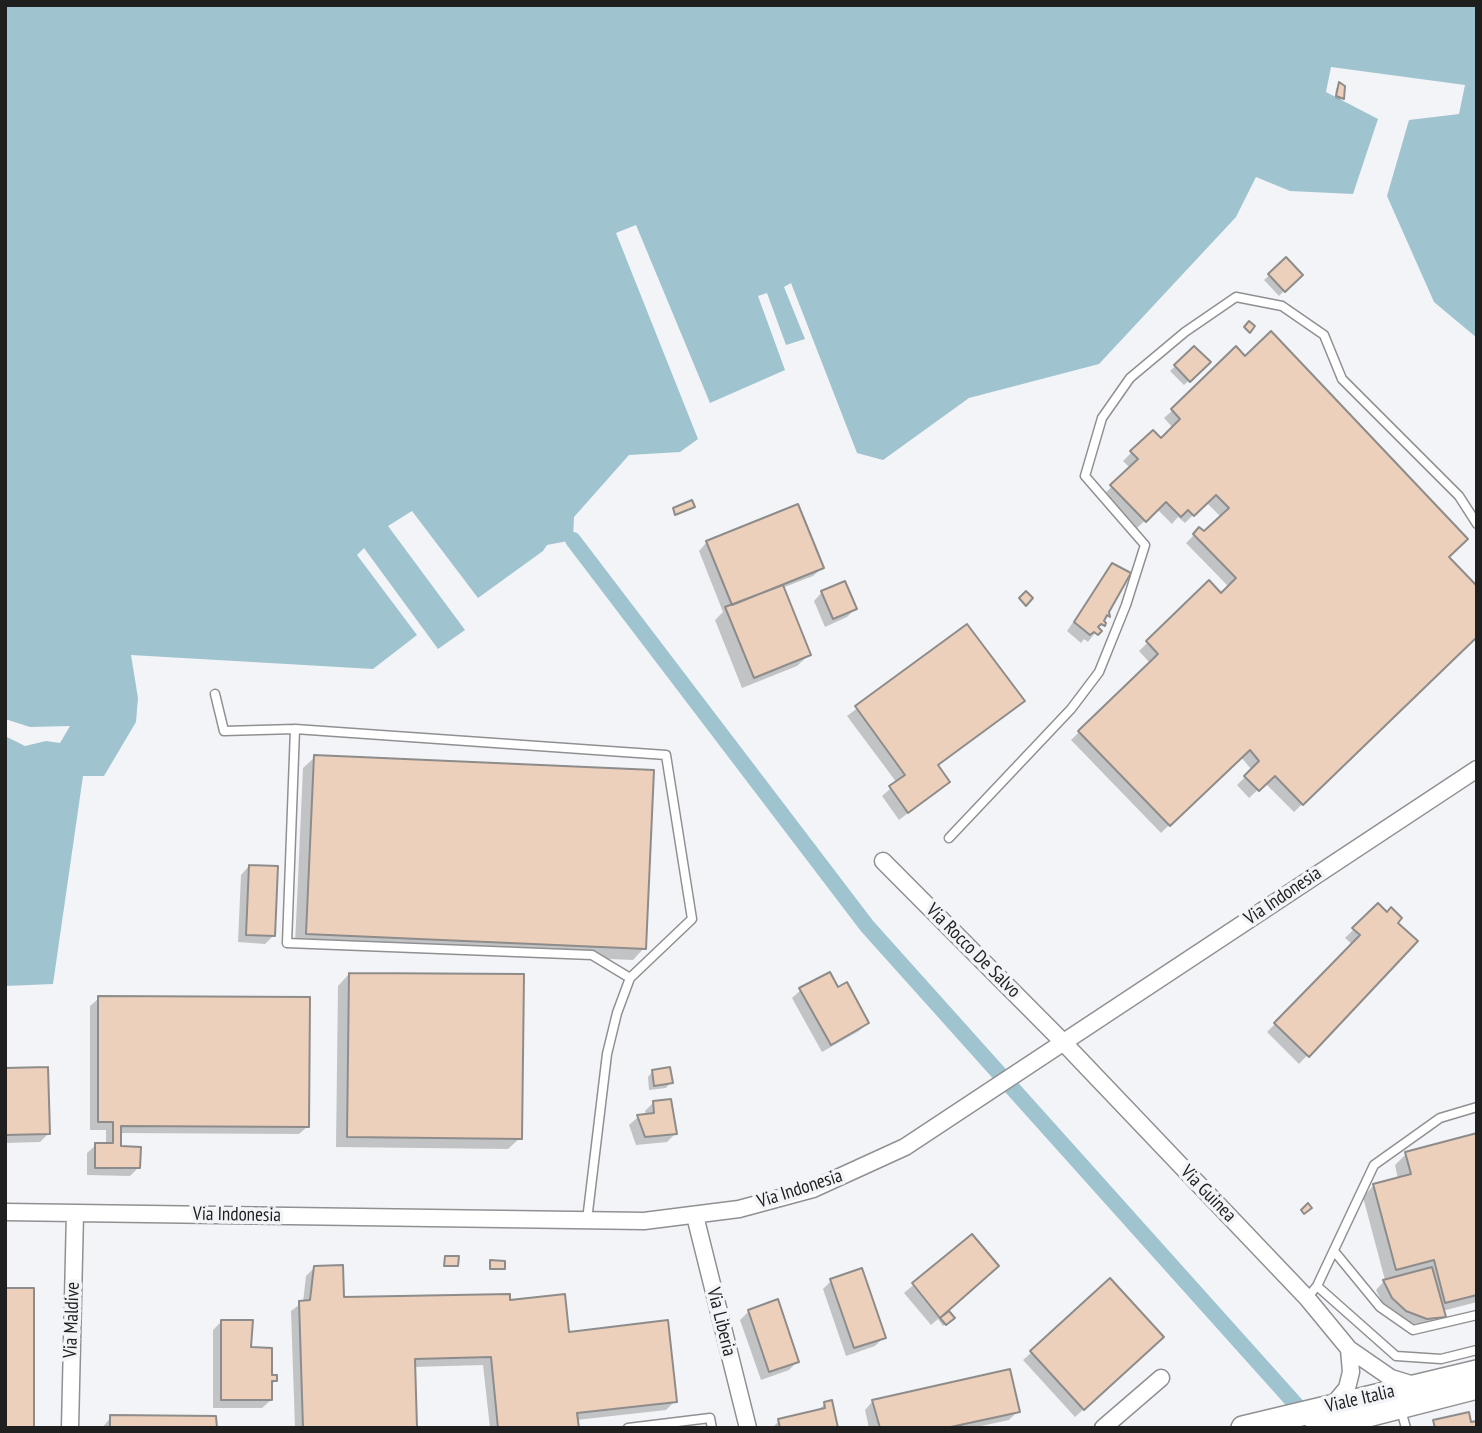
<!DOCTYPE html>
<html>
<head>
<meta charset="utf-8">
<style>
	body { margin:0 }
	#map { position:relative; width:1482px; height:1433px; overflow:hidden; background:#f3f4f7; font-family:"PT Sans Narrow",sans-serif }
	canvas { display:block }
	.frame { position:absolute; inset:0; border:7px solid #1f1f20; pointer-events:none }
</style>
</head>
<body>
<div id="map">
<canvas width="1482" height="1433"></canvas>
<div class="frame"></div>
</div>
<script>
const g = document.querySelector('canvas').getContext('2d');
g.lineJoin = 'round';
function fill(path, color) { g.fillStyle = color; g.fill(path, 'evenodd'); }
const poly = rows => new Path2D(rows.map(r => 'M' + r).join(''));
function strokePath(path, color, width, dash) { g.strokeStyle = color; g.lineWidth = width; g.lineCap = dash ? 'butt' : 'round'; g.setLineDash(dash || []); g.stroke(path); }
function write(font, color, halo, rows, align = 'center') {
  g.font = font + ' "PT Sans Narrow",sans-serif'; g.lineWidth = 7; g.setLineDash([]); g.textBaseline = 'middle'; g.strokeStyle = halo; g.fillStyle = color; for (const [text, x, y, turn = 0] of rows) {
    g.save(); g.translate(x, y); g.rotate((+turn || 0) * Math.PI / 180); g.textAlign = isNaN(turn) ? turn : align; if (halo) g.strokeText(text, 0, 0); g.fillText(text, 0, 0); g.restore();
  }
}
const water = poly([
	[5,5,1477,5,1477,338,1434,302,1387,196,1409,120,1459,114,1465,85,1331,67,1326,92,1378,119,1353,194,1290,191,1256,177,1236,217,1099,364,969,398,883,460,857,453,791,283,784,287,805,339,786,345,767,293,758,296,785,370,710,403,636,225,616,233,698,439,680,452,629,455,574,517,573,540,547,545,543,551,478,598,412,511,388,526,465,630,438,649,364,548,357,555,417,635,373,669,131,655,138,698,136,722,104,776,83,776,53,984,5,986,5,736,25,746,46,741,60,743,70,726,30,727,5,719]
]);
const shadow = poly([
	[1343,85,1342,98,1340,100,1335,98,1336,88],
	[1286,260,1300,275,1279,296,1264,280],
	[1194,348,1208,362,1184,385,1170,371],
	[1173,410,1447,557,1477,635,1294,812,1265,783,1249,798,1237,785,1252,770,1240,756,1161,833,1071,740,1150,663,1139,651,1208,583,1220,596,1229,587,1186,543,1199,530,1204,534,1221,517,1206,502,1185,523,1178,517,1172,524,1157,509,1136,529,1103,495,1131,469,1123,461,1132,452,1160,440,1173,428,1164,418],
	[707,542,822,568,813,576,782,588,809,655,797,666,742,688,715,620,723,612,699,551],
	[1112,565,1108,616,1088,642,1084,639,1081,643,1067,631],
	[822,592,855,609,847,617,825,627,814,601],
	[967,626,1022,701,937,766,948,782,899,820,882,796,897,783,847,716],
	[315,757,644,948,633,960,295,945,303,768],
	[249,866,274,935,265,944,238,942,241,875],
	[1378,905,1416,941,1299,1064,1267,1032,1353,945,1345,938],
	[349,974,520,1138,508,1149,336,1147,338,986],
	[801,990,867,1023,859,1031,822,1052,792,998],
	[99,998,308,1126,299,1134,119,1133,119,1148,139,1167,130,1176,87,1175,87,1153,96,1145,106,1145,106,1130,90,1130,90,1006],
	[5,1070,48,1134,40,1142,5,1143],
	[653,1071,671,1082,666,1088,649,1090,648,1077],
	[653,1103,675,1134,667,1142,636,1145,629,1125,638,1117,646,1116,645,1111],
	[1477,1135,1477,1302,1442,1311,1444,1317,1435,1325,1418,1327,1398,1319,1384,1306,1376,1290,1385,1280,1363,1197,1374,1185,1398,1179,1395,1165,1406,1154],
	[971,1236,947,1311,953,1318,943,1326,938,1319,931,1325,904,1293],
	[315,1267,342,1299,509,1302,567,1333,675,1401,666,1410,576,1420,577,1428,490,1428,483,1365,413,1367,415,1428,295,1428,291,1311,303,1302,306,1276],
	[831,1281,884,1337,875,1346,846,1356,823,1289],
	[749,1311,797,1362,789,1370,761,1380,740,1320],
	[221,1322,275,1381,270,1386,271,1400,262,1408,213,1408,213,1330],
	[1154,1345,1075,1417,1023,1360,1032,1352],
	[873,1401,1018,1411,1009,1420,972,1428,869,1428,865,1410],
	[825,1404,836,1428,772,1428,779,1421,816,1412],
	[111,1417,215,1428,102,1428]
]);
const canal = poly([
	[573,540,867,926,1308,1418]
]);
const building = poly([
	[1339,82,1345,86,1344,99,1336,96,1339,82],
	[1286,257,1303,275,1285,292,1268,274,1286,257],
	[1249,321,1255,326,1250,333,1244,327,1249,321],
	[1271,331,1468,539,1449,557,1477,586,1477,637,1303,805,1275,776,1259,791,1244,776,1259,761,1250,750,1170,826,1078,731,1158,654,1146,641,1209,580,1221,593,1236,578,1193,534,1199,527,1204,531,1229,508,1216,495,1194,516,1188,510,1181,517,1166,502,1146,522,1110,485,1138,459,1130,451,1153,430,1161,438,1180,419,1171,409,1236,346,1245,356,1271,331],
	[1194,346,1211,362,1190,382,1174,365,1194,346],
	[692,500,695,507,675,515,673,508,692,500],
	[798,504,824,568,732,605,706,541,798,504],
	[1112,563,1131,573,1109,612,1110,617,1107,615,1104,621,1106,623,1105,626,1101,624,1098,627,1102,631,1098,635,1094,632,1090,635,1074,622,1112,563],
	[845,581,857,609,833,619,821,591,845,581],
	[783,585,811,655,754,678,725,607,783,585],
	[1026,591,1033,598,1026,606,1019,598,1026,591],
	[967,624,1025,701,938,765,950,782,908,813,889,786,905,775,855,706,967,624],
	[314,755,654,770,646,949,306,934,314,755],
	[249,865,278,866,275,936,246,935,249,865],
	[1378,903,1387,912,1391,907,1402,918,1398,923,1418,941,1309,1057,1274,1023,1360,935,1352,928,1378,903],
	[830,972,838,987,847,982,869,1023,831,1045,799,988,830,972],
	[349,973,524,974,522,1139,347,1137,349,973],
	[98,996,310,997,309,1127,121,1126,121,1146,141,1147,140,1168,95,1168,95,1143,113,1143,113,1122,98,1122,98,996],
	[48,1067,50,1134,5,1135,5,1068,48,1067],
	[670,1067,673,1083,654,1086,652,1070,670,1067],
	[671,1099,677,1134,645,1137,637,1115,654,1113,653,1101,671,1099],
	[1477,1133,1477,1295,1445,1303,1434,1260,1396,1270,1373,1184,1411,1174,1405,1152,1477,1133],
	[1308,1203,1312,1208,1304,1214,1301,1210,1308,1203],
	[972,1234,999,1266,940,1318,912,1283,972,1234],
	[445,1256,459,1256,458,1266,444,1266,445,1256],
	[490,1260,505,1261,505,1269,490,1269,490,1260],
	[343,1265,344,1297,510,1294,510,1300,565,1294,569,1332,668,1320,677,1402,577,1413,579,1428,498,1428,491,1357,415,1359,417,1428,303,1428,299,1301,310,1300,314,1266,343,1265],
	[1432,1267,1446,1317,1427,1319,1406,1311,1392,1298,1383,1280,1432,1267],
	[862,1268,886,1338,854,1348,830,1279,862,1268],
	[1110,1278,1164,1337,1084,1410,1030,1351,1110,1278],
	[5,1288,34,1288,34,1428,5,1428,5,1288],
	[778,1299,799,1362,769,1372,748,1310,778,1299],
	[949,1311,955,1318,946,1325,940,1318,949,1311],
	[221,1320,253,1320,251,1347,272,1348,272,1375,277,1375,277,1381,272,1381,272,1400,221,1400,221,1320],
	[1010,1369,1020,1412,946,1428,880,1428,872,1400,1010,1369],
	[832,1400,838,1428,780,1428,778,1419,825,1408,824,1402,832,1400],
	[1469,1412,1471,1422,1477,1421,1477,1428,1435,1428,1433,1420,1469,1412],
	[110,1415,216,1416,217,1428,110,1428,110,1415]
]);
const service = poly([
	[215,694,224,731,295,729,287,943,592,955,630,978],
	[295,729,666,755,692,919,630,978,617,1013,607,1054,587,1220],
	[949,838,1071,709,1099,672,1126,605,1145,545,1085,476,1102,418,1130,378,1185,332,1236,297,1282,306,1324,335,1342,379,1459,496,1477,524],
	[1334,1251,1380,1307,1413,1330,1477,1315],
	[1317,1286,1396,1356,1441,1359,1477,1350],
	[1307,1298,1317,1286,1374,1165,1440,1118,1477,1107],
	[1401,1410,1406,1428],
	[628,1428,710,1418,712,1428]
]);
const minor = poly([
	[883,861,1063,1042,1307,1298,1349,1349,1391,1378,1417,1386],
	[5,1212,644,1221,739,1209,813,1189,905,1147,1477,769],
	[695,1216,748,1428],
	[1332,1406,1347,1388,1351,1372,1349,1349],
	[70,1428,75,1213],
	[1103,1428,1161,1378]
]);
const secondary = poly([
	[1243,1428,1477,1372],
	[1317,1428,1477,1387]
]);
const streetNames = [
	["Via Indonesia",1283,896,-34],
	["Via Rocco De Salvo",973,951,45],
	["Via Indonesia",800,1189,-18],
	["Via Guinea",1208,1194,46],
	["Via Indonesia",237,1215,1],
	["Via Maldive",72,1320,-88],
	["Via Liberia",721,1322,76],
	["Viale Italia",1360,1399,-13]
];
fill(water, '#9fc4cf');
fill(shadow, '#0003');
strokePath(canal, '#9fc4cf', 16);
fill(building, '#edd0bc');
strokePath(building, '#8e8c8a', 2);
strokePath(service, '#909093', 11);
strokePath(minor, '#909093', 19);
strokePath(secondary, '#909093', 26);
strokePath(service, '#fff', 8);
strokePath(minor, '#fff', 16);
strokePath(secondary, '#fff', 23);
write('19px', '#1f1f20', '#f3f4f7', streetNames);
</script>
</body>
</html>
